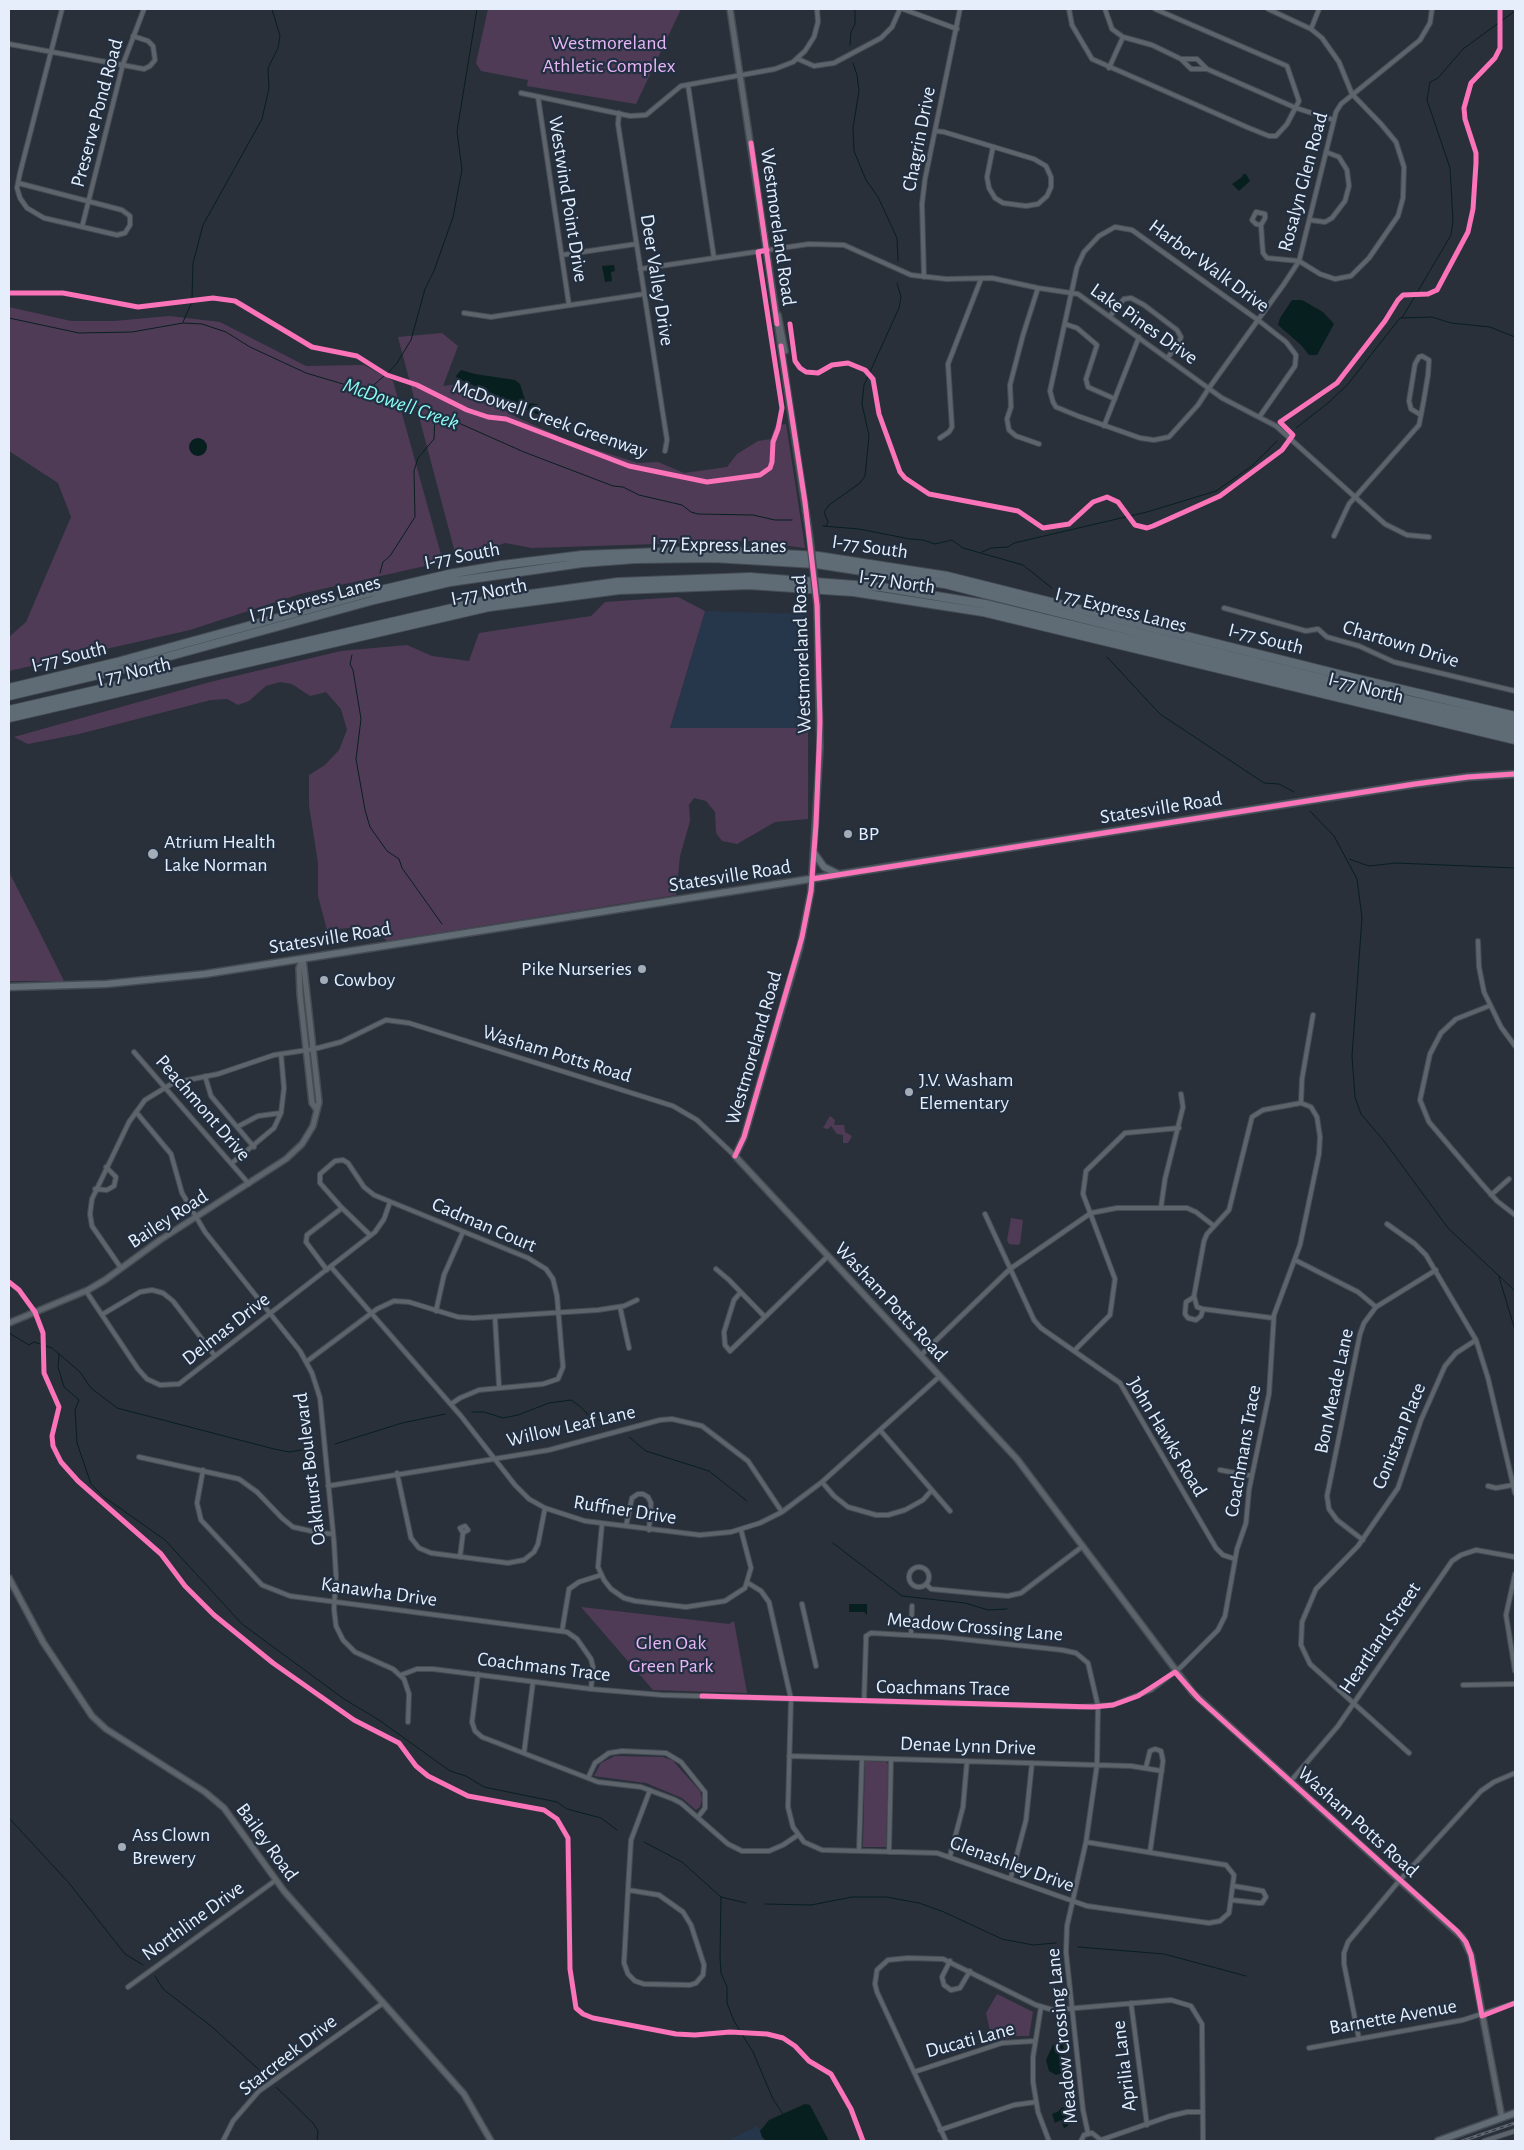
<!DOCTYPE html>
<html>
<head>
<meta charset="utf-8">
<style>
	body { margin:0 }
	#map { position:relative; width:1524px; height:2150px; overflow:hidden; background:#29303a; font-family:"Alegreya Sans",sans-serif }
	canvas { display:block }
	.frame { position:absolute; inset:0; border:10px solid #e5eefa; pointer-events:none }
</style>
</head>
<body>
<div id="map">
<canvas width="1524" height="2150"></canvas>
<div class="frame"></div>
</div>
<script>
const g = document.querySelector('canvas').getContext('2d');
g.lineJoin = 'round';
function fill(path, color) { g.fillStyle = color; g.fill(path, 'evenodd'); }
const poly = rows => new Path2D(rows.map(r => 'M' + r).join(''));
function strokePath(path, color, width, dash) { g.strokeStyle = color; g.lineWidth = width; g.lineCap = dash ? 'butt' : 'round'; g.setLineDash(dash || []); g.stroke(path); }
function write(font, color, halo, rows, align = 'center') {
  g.font = font + ' "Alegreya Sans",sans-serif'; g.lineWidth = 4.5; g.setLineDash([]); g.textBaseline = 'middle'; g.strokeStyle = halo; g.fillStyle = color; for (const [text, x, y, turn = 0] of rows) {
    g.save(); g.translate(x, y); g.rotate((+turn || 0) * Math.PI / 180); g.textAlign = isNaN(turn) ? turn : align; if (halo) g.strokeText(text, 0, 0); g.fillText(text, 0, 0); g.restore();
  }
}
const built = poly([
	[705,611,808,614,808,728,670,729],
	[757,2126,768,2141,727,2141]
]);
const green = poly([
	[488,9,681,9,636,104,527,86,528,80,481,71,476,63],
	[9,307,71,321,114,321,169,316,220,322,306,366,364,365,393,381,443,562,300,594,190,630,9,671,9,637,26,622,71,517,58,483,9,451],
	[442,333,458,346,443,386,458,384,518,418,556,435,578,448,594,449,638,463,658,462,684,473,727,467,737,454,758,441,771,439,775,426,786,424,805,548,751,541,532,548,505,543,494,547,488,558,458,564,398,337],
	[678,597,705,611,670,728,808,728,808,819,775,822,737,844,722,841,716,833,715,812,706,801,694,798,689,805,690,821,680,856,676,895,387,941,375,930,362,927,327,930,318,896,318,863,309,805,309,775,325,765,339,750,347,730,341,709,326,692,310,696,292,684,280,682,266,686,249,701,238,705,227,699,211,700,79,734,28,744,14,737,210,682,341,651,407,645,432,656,469,661,479,633,591,616,605,602],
	[9,872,34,921,64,981,9,981],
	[830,1116,835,1120,834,1125,844,1125,845,1132,852,1136,848,1143,843,1143,843,1135,837,1134,831,1126,828,1129,823,1128],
	[1011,1218,1023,1220,1020,1244,1017,1245,1009,1244,1007,1240],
	[581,1607,729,1624,734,1621,747,1693,653,1690],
	[615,1756,663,1757,672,1760,700,1791,702,1799,700,1807,696,1810,682,1798,646,1783,594,1776,601,1763],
	[865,1761,886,1762,888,1764,886,1847,863,1847,863,1844],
	[997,1994,1033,2012,1029,2036,1012,2036,1007,2039,992,2040,986,2013]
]);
const water = poly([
	[1243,174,1246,174,1250,181,1239,191,1232,184,1242,177],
	[614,265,615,271,611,272,612,281,605,282,602,266],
	[1292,300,1302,300,1323,312,1334,324,1317,355,1309,355,1301,345,1278,325,1280,318],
	[461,370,475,374,515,380,520,384,526,403,537,404,540,415,528,411,525,405,521,406,457,378,456,376],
	'189 447a9 9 0 1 1 18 0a9 9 0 1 1-18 0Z',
	[849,1604,867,1604,867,1615,864,1612,849,1612],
	[1058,2042,1063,2044,1066,2066,1063,2073,1056,2075,1049,2071,1046,2060,1053,2045],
	[805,2104,810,2105,829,2141,766,2141,762,2137,760,2131,769,2120],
	[1062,2107,1066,2109,1068,2107,1072,2118,1068,2118,1068,2126,1064,2128,1061,2120,1055,2123,1052,2114,1059,2111]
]);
const stream = poly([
	[850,45,851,32,855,24,855,9],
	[853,63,857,75,859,91,853,128,854,151,866,180,878,197,897,238,898,261],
	[192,298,193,263,203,225,262,119,269,88,268,68,278,48,280,36,272,9],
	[9,318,79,333,132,332,183,323,202,324,226,332,250,347,306,373,427,409,524,452,613,486,623,487,639,495,682,505,691,512,698,514,753,515,775,520,792,520],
	[1402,318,1451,235,1453,220,1450,168,1427,100,1430,82,1438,78,1463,49,1515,11],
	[183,322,191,304],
	[389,372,397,363,411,340,425,289,434,271,453,217,462,170,457,131,477,9],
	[367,391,384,376],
	[1296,428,1328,403,1348,384,1400,318,1432,317,1451,323,1490,327,1515,337],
	[823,526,859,529,910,539,923,540,935,544,952,540,963,548,1023,565,1052,588],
	[826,526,828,522,824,512,829,505,860,483,865,476,869,436,862,404,864,385,899,308,901,297,897,283],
	[982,552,991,548,1008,547,1014,543,1147,512,1216,491,1252,466,1277,441],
	[380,573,383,562,390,556,415,517,414,471,418,458,434,439,435,413],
	[352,655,350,664,353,670,361,719,356,759,365,810,370,827,387,851,399,859,402,868,442,924],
	[1107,657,1160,714,1264,783,1279,784,1294,792],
	[1310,811,1334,836,1357,879,1362,918,1352,1056,1355,1097,1361,1114,1384,1141,1448,1228,1515,1291],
	[1349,859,1369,866,1396,863,1515,868],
	[1499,1277,1515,1330],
	[9,1333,29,1345,34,1342,52,1348,80,1372,91,1388,117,1408,274,1449,289,1452,313,1448],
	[59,1354,58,1367,64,1387,79,1400,75,1410,77,1443,91,1484,104,1497,165,1540,242,1624,344,1699,379,1720,450,1771,466,1776,484,1787,557,1802,567,1809,601,1818,617,1830],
	[472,1412,484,1412,503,1418,518,1415,549,1403,571,1400,581,1407,591,1418,609,1423],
	[629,1437,646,1451,709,1471,747,1501],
	[335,1444,402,1423,445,1414],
	[833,1543,902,1596,965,1603,988,1610,1007,1609],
	[9,1818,69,1883,125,1954,143,1965],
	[644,1842,682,1862,721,1897,746,1903],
	[721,1897,720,1957,721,1973,727,1987,727,2003,734,2021,753,2052,773,2099,783,2114],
	[765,1904,811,1905,852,1897,886,1897,919,1903,944,1912,1002,1939,1033,1945,1056,1943],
	[1078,1947,1164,1954,1246,1976],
	[155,1976,163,1989,211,2026,267,2077],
	[276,2087,313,2123,318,2131,317,2141]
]);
const minor = poly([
	[903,9,957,29],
	[1069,9,1072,25,1092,59,1249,128,1269,136,1276,136,1287,124,1299,101,1287,66,1155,9],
	[1105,9,1112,29,1123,37,1152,45,1181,59,1191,69,1207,69],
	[1311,29,1319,9],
	[9,44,144,69,150,66,155,60,153,46,148,41,133,36],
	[798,59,814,66,834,63,881,38,892,27,900,9],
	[1181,59,1197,59,1207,69,1296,108,1334,120],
	[1109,68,1123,37],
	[688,85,714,258],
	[521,93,630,116,646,115,681,86,775,69,793,62,805,51,814,37,818,22,817,9],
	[538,97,569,305],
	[619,113,618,124,667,440,665,451],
	[936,131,944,132,1034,159,1046,166,1051,177,1051,187,1047,196,1038,204,1026,206,1003,203,995,198,989,188,987,177,993,147],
	[18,183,122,210,130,216,130,225,125,233,117,235,44,218,27,208,20,198,17,188,20,173,62,9],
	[1310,220,1325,222,1332,218,1345,201,1349,186,1347,170,1339,157,1326,152],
	[1261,225,1256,224,1252,220,1256,212,1265,214,1265,218,1261,225,1262,240,1263,253,1267,258,1299,261,1320,274,1335,279,1351,276,1369,258,1398,216,1403,198,1404,167,1396,142,1381,124,1352,94,1339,62,1322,38,1311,29,1268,9],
	[82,227,123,64,144,9],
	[562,255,636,244],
	[640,269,809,244,844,245,911,275,946,279,992,278,1038,288,1078,294,1222,398,1276,426,1385,524,1407,535,1429,537],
	[924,277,922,204,925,179,960,9],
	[1038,288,1023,335,1010,385,1011,407,1007,419,1009,430,1016,436,1039,444],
	[464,313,491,317,644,294],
	[1110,316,1124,299,1131,298,1144,305,1177,330,1181,337,1178,345,1167,358],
	[1065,324,1077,328,1097,345,1086,379,1088,387,1115,399],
	[1260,416,1295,366,1296,355,1286,342,1258,320,1132,230,1115,227,1099,236,1084,252,1077,267,1050,391,1053,402,1056,407,1078,416,1140,438,1154,440,1169,437,1198,405,1209,388,1258,320,1284,284,1299,261,1331,132,1336,112,1341,104,1420,40,1430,23,1432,9],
	[1104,426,1139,337],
	[940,438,949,432,952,427,948,364,981,279],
	[1334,536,1349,504,1419,425,1421,415,1424,399,1428,375,1429,360,1422,356,1419,357,1415,364,1409,401,1411,409,1421,415],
	[1224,608,1306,631,1318,629,1327,637,1359,646,1394,662,1515,691],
	[1478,941,1479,967,1484,992,1501,1027,1515,1046],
	[1489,1006,1456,1019,1441,1033,1430,1054,1420,1100,1429,1122,1481,1183,1497,1201,1515,1215],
	[134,1052,249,1184],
	[205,1076,211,1096,237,1127],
	[1301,1103,1302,1079,1313,1015],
	[136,1112,171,1154,182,1193,205,1232,300,1351,312,1373,320,1398,334,1542,336,1576,334,1609,336,1626,343,1640,355,1652,393,1669,404,1679,409,1694,408,1722],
	[254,1147,237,1127,258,1116,281,1113],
	[232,1163,274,1128,281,1113,284,1088,281,1054],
	[95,1189,107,1190,114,1186,116,1177,106,1167],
	[1491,1195,1509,1179],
	[1161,1207,1165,1179,1183,1107,1181,1094],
	[985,1214,1034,1320,1041,1328,1120,1383,1216,1548,1223,1555,1235,1559],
	[1387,1224,1415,1244,1426,1255,1476,1340,1488,1378,1515,1493],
	[370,1235,342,1208,320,1183,320,1174,335,1161,343,1160,348,1163,364,1187,374,1195,528,1258,546,1269,553,1279,557,1296,563,1367,558,1379,543,1384,479,1390,460,1398,451,1404],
	[1295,1260,1358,1292,1376,1307],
	[331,1267,461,1416,515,1485,529,1499,545,1508,585,1521,700,1535,731,1532,760,1523,782,1512,822,1482,940,1376],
	[121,1268,92,1226,90,1214,92,1199,129,1122,145,1100,173,1083,218,1074,274,1055,314,1049,341,1042,386,1020,409,1023,673,1106,697,1120,735,1156],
	[716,1269,729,1280,765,1317],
	[327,1270,306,1242,307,1235,342,1208],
	[86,1291,138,1369,147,1379,160,1385,179,1384,375,1232,384,1219,390,1202],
	[740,1293,734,1300,724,1332,725,1345,730,1351,828,1256],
	[1194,1297,1186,1302,1185,1314,1188,1318,1196,1320,1201,1316,1203,1309],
	[620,1307,629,1348],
	[436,1311,444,1275,463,1232],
	[103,1314,140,1292,152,1290,163,1293,173,1301,215,1356],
	[495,1318,499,1386],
	[1273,1318,1203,1309,1197,1307,1194,1296,1204,1241,1207,1234,1229,1210,1252,1117,1263,1110,1301,1103],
	[1074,1351,1110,1315,1115,1279,1083,1194,1086,1171,1125,1133,1179,1128],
	[921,1355,1010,1269,1091,1213,1117,1208,1187,1208,1196,1212,1214,1226],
	[306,1362,377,1309,394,1301,409,1302,458,1317,473,1318,598,1310,624,1306,637,1300],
	[880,1430,950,1511],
	[139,1457,239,1479,257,1492,282,1518,293,1527,320,1533,333,1534],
	[203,1470,197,1503,201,1520,262,1585,290,1596,567,1632,577,1639,591,1659,593,1667,591,1689],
	[1220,1470,1252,1476],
	[397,1473,411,1538,419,1548,431,1553,508,1563,524,1560,534,1552,538,1544,545,1508],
	[822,1482,834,1496,848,1507,876,1515,888,1515,905,1510,923,1500,931,1491],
	[328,1486,549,1450,660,1420,672,1419,702,1426,748,1461,782,1512],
	[1488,1486,1496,1488,1513,1485],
	[602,1524,598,1567,604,1580,611,1589,624,1598,635,1601,686,1607,725,1601,745,1588,751,1568,741,1530],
	[626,1526,632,1498,638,1494,643,1494,648,1497,651,1503,649,1530],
	[1363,1540,1337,1520,1329,1509,1327,1496,1360,1334,1364,1323,1376,1307,1436,1270],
	[460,1557,463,1533,468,1530,465,1526,460,1528,463,1533],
	'909 1577a10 10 0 1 1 20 0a10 10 0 1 1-20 0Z',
	[1515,1574,1506,1615,1515,1671],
	[748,1583,761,1591,769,1602,791,1699,788,1807,793,1827,804,1842,822,1850,937,1853,1087,1906,1209,1923,1220,1921,1229,1913,1234,1875,1226,1865,1086,1842],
	[926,1584,931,1589,983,1594,1008,1596,1021,1593,1083,1546],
	[802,1604,816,1666],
	[562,1631,569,1589,579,1582,601,1575],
	[911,1634,912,1606],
	[478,1674,472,1722,475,1731,482,1737,598,1782,641,1787,673,1799,681,1803,728,1844,742,1851,769,1851,783,1845,798,1835],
	[401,1675,417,1669,433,1669,591,1689,662,1695,1080,1707,1113,1705,1151,1690,1181,1667,1218,1630,1225,1616,1237,1549,1246,1523,1249,1490,1269,1394,1274,1315,1300,1245,1319,1154,1320,1137,1317,1117,1311,1107,1301,1103],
	[1463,1685,1515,1684],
	[864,1701,866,1640,866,1636,871,1633,942,1637,1062,1650,1076,1653,1088,1663,1098,1706,1097,1765,1086,1842,1067,1926,1066,1952,1083,2110,1088,2133],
	[524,1753,533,1682],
	[1409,1753,1310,1664,1301,1645,1302,1622,1316,1589,1358,1546,1398,1488,1421,1420,1445,1366,1456,1353,1476,1340],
	[789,1756,1131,1766,1162,1771],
	[1146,1767,1150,1751,1155,1749,1161,1751,1163,1761,1150,1852],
	[588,1778,595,1763,609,1753,622,1751,666,1753,681,1762,705,1792,705,1808,698,1817],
	[1290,1782,1338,1726,1452,1561,1461,1555,1476,1550,1515,1557],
	[859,1851,862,1758],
	[889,1852,891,1759],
	[950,1856,963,1807,967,1761],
	[1011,1877,1026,1820,1032,1763],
	[628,1890,659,1895,683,1912,691,1925,704,1965,703,1975,696,1983,690,1985,644,1984,635,1981,628,1974,624,1963,628,1890],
	[628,1890,631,1840,650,1790],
	[1232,1900,1259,1903,1262,1903,1266,1897,1263,1891,1234,1886],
	[950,1961,942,1977,944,1985,951,1990,960,1988,970,1971],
	[128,1987,276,1880],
	[1131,2003,1147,2125],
	[1041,2007,1033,2057,1033,2082,1038,2112,1049,2141],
	[1359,2039,1344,1964,1344,1953,1348,1942,1399,1881,1481,1791,1494,1782,1515,1773],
	[1309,2048,1463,2020,1515,2003],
	[914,2072,1002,2043,1035,2041],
	[940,2130,1014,2105,1036,2102],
	[1101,2140,1170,2116,1187,2112,1202,2112],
	[223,2141,233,2121,259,2091,383,2003],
	[946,2141,877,1992,875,1984,877,1970,888,1960,908,1958,943,1959,1036,2005,1053,2010,1171,2000,1191,2006,1202,2024,1203,2141],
	[1081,2141,1084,2135,1092,2133,1101,2140],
	[1484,2141,1515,2131]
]);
const tertiary = poly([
	[730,9,810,539],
	[778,315,785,351],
	[817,605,820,748,811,891,800,947,744,1137,735,1156,1017,1459,1193,1693,1462,1937,1471,1955,1502,2118],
	[302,960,299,968,300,994,312,1103,317,1110],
	[9,1323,88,1290,105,1280,160,1240,286,1159,302,1144,313,1126,319,1102,303,959],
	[9,1578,43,1642,92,1716,106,1729,205,1792,224,1808,284,1891,464,2094,491,2141]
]);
const primary = poly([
	[814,853,824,867,838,874],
	[9,987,106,984,205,974,1415,784,1468,777,1515,774],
	[1438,2141,1515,2113]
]);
const motorway = poly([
	[9,688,117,662,372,592,449,574,502,565,582,555,713,550,818,556,947,576,1350,677,1515,716],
	[9,696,119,670,374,600,450,582,582,563,635,559,713,558,817,564,945,584,1391,696,1515,724],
	[9,710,487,600,618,582,750,577,881,587,985,604,1515,732],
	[9,718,489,607,619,590,749,585,854,592,983,612,1515,740]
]);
const rail = poly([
	[1462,2141,1515,2123]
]);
const tertiaryBridge = poly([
	[810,539,817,605]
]);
const cycleway = poly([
	[751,143,777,324],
	[9,293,63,293,138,307,213,298,235,301,312,347,357,356,387,375,417,385,467,410,488,417,506,419,629,466,707,482,760,475,770,468,772,462,773,442,778,429,782,408,758,252,767,250],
	[790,324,795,361,800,368,806,372,818,373,832,365,848,363,865,370,873,379,879,414,900,472,905,478,929,494,1018,511,1043,528,1069,524,1093,502,1107,497,1118,502,1135,525,1147,528,1153,526,1220,496,1282,450,1293,435,1280,422,1337,383,1385,321,1398,300,1403,295,1428,294,1437,290,1468,232,1473,209,1476,163,1476,153,1465,119,1464,108,1471,83,1495,58,1500,48,1500,9],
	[812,879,1415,784,1468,777,1515,774],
	[735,1156,744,1137,802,937,811,891,816,825,820,722,817,605,805,502,781,346],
	[9,1282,19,1290,35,1312,43,1333,44,1373,59,1407,52,1436,53,1446,61,1462,78,1481,161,1554,185,1586,214,1615,273,1663,354,1720,399,1743,416,1766,428,1776,468,1796,544,1810,557,1819,568,1838,570,1969,576,2008,583,2014,593,2018,676,2034,695,2035,730,2032,767,2034,783,2038,795,2046,809,2061,831,2074,851,2109,863,2141],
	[702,1696,1093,1707,1113,1705,1138,1696,1175,1672,1199,1699,1457,1931,1466,1942,1471,1955,1482,2016,1515,2003]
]);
const markers = [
	[848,834,5,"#a3acb7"],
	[153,854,6,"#a3acb7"],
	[642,969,5,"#a3acb7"],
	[324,980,5,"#a3acb7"],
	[909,1092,5,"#a3acb7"],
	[122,1847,5,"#a3acb7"]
];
const parkNames = [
	["Westmoreland",609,43],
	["Athletic Complex",609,66],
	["Glen Oak",671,1643],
	["Green Park",671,1666]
];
const streetNames = [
	["Preserve Pond Road",97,113,-75],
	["Chagrin Drive",919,139,-79],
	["Rosalyn Glen Road",1303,182,-75],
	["Westwind Point Drive",568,199,81],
	["Westmoreland Road",778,227,82],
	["Harbor Walk Drive",1209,266,36],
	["Deer Valley Drive",657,280,81],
	["Lake Pines Drive",1144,324,35],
	["McDowell Creek Greenway",550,419,19],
	["I 77 Express Lanes",719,545,1],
	["I-77 South",870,547,8],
	["I-77 South",462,556,-11],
	["I-77 North",897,582,8],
	["I-77 North",489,592,-11],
	["I 77 Express Lanes",315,599,-15],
	["I 77 Express Lanes",1121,610,14],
	["I-77 South",1266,639,14],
	["Chartown Drive",1401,644,17],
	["Westmoreland Road",802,654,-92],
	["I-77 South",69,657,-14],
	["I 77 North",134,672,-13],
	["I-77 North",1366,688,14],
	["Statesville Road",1161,808,-9],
	["Statesville Road",730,876,-9],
	["Statesville Road",330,938,-9],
	["Westmoreland Road",754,1048,-74],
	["Washam Potts Road",557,1054,17],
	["Peachmont Drive",203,1108,49],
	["Bailey Road",168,1219,-33],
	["Cadman Court",484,1225,23],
	["Washam Potts Road",891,1302,47],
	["Delmas Drive",226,1329,-38],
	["Bon Meade Lane",1334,1391,-78],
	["Willow Leaf Lane",571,1426,-13],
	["Conistan Place",1399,1436,-68],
	["John Hawks Road",1167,1437,59],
	["Coachmans Trace",1243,1451,-80],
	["Oakhurst Boulevard",310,1469,-97],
	["Ruffner Drive",625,1510,9],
	["Kanawha Drive",379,1592,8],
	["Meadow Crossing Lane",975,1627,5],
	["Heartland Street",1380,1638,-56],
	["Coachmans Trace",544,1667,7],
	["Coachmans Trace",943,1688,1],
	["Denae Lynn Drive",968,1746,2],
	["Washam Potts Road",1358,1822,42],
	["Bailey Road",267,1842,54],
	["Glenashley Drive",1012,1864,20],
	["Northline Drive",193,1921,-36],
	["Barnette Avenue",1393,2017,-10],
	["Meadow Crossing Lane",1062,2036,-96],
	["Ducati Lane",970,2040,-15],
	["Starcreek Drive",288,2055,-38],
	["Aprilia Lane",1124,2066,-97]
];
const poiNames = [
	["BP",858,834],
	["Atrium Health",164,842],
	["Lake Norman",164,865],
	["Pike Nurseries",632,969,"right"],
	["Cowboy",334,980],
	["J.V. Washam",919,1080],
	["Elementary",919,1103],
	["Ass Clown",132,1835],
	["Brewery",132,1858]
];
const waterNames = [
	["McDowell Creek",401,404,19]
];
fill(built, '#26364b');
fill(green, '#503b57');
fill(water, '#081f1f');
strokePath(stream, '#081f1f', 1);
strokePath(minor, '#454c54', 6);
strokePath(tertiary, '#454c54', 8);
strokePath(primary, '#454c54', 9);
strokePath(motorway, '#454c54', 10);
strokePath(minor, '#5e646c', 4);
strokePath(tertiary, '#5e646c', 5);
strokePath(primary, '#626c75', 6);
strokePath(motorway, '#5f6c76', 8);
strokePath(rail, '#60666d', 3);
strokePath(rail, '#222f41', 1, [4]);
strokePath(tertiaryBridge, '#454c54', 8, []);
strokePath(tertiaryBridge, '#5e646c', 5);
strokePath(cycleway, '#fb73b8', 5);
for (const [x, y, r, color] of markers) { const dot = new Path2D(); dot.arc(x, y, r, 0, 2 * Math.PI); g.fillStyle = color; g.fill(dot); strokePath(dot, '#222f41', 2); }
write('20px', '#e9b5f6', '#222f41', parkNames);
write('20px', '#e5eefa', '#222f41', streetNames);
write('20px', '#e5eefa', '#222f41', poiNames, 'left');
write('italic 21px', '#89fbf3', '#222f41', waterNames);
</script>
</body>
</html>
